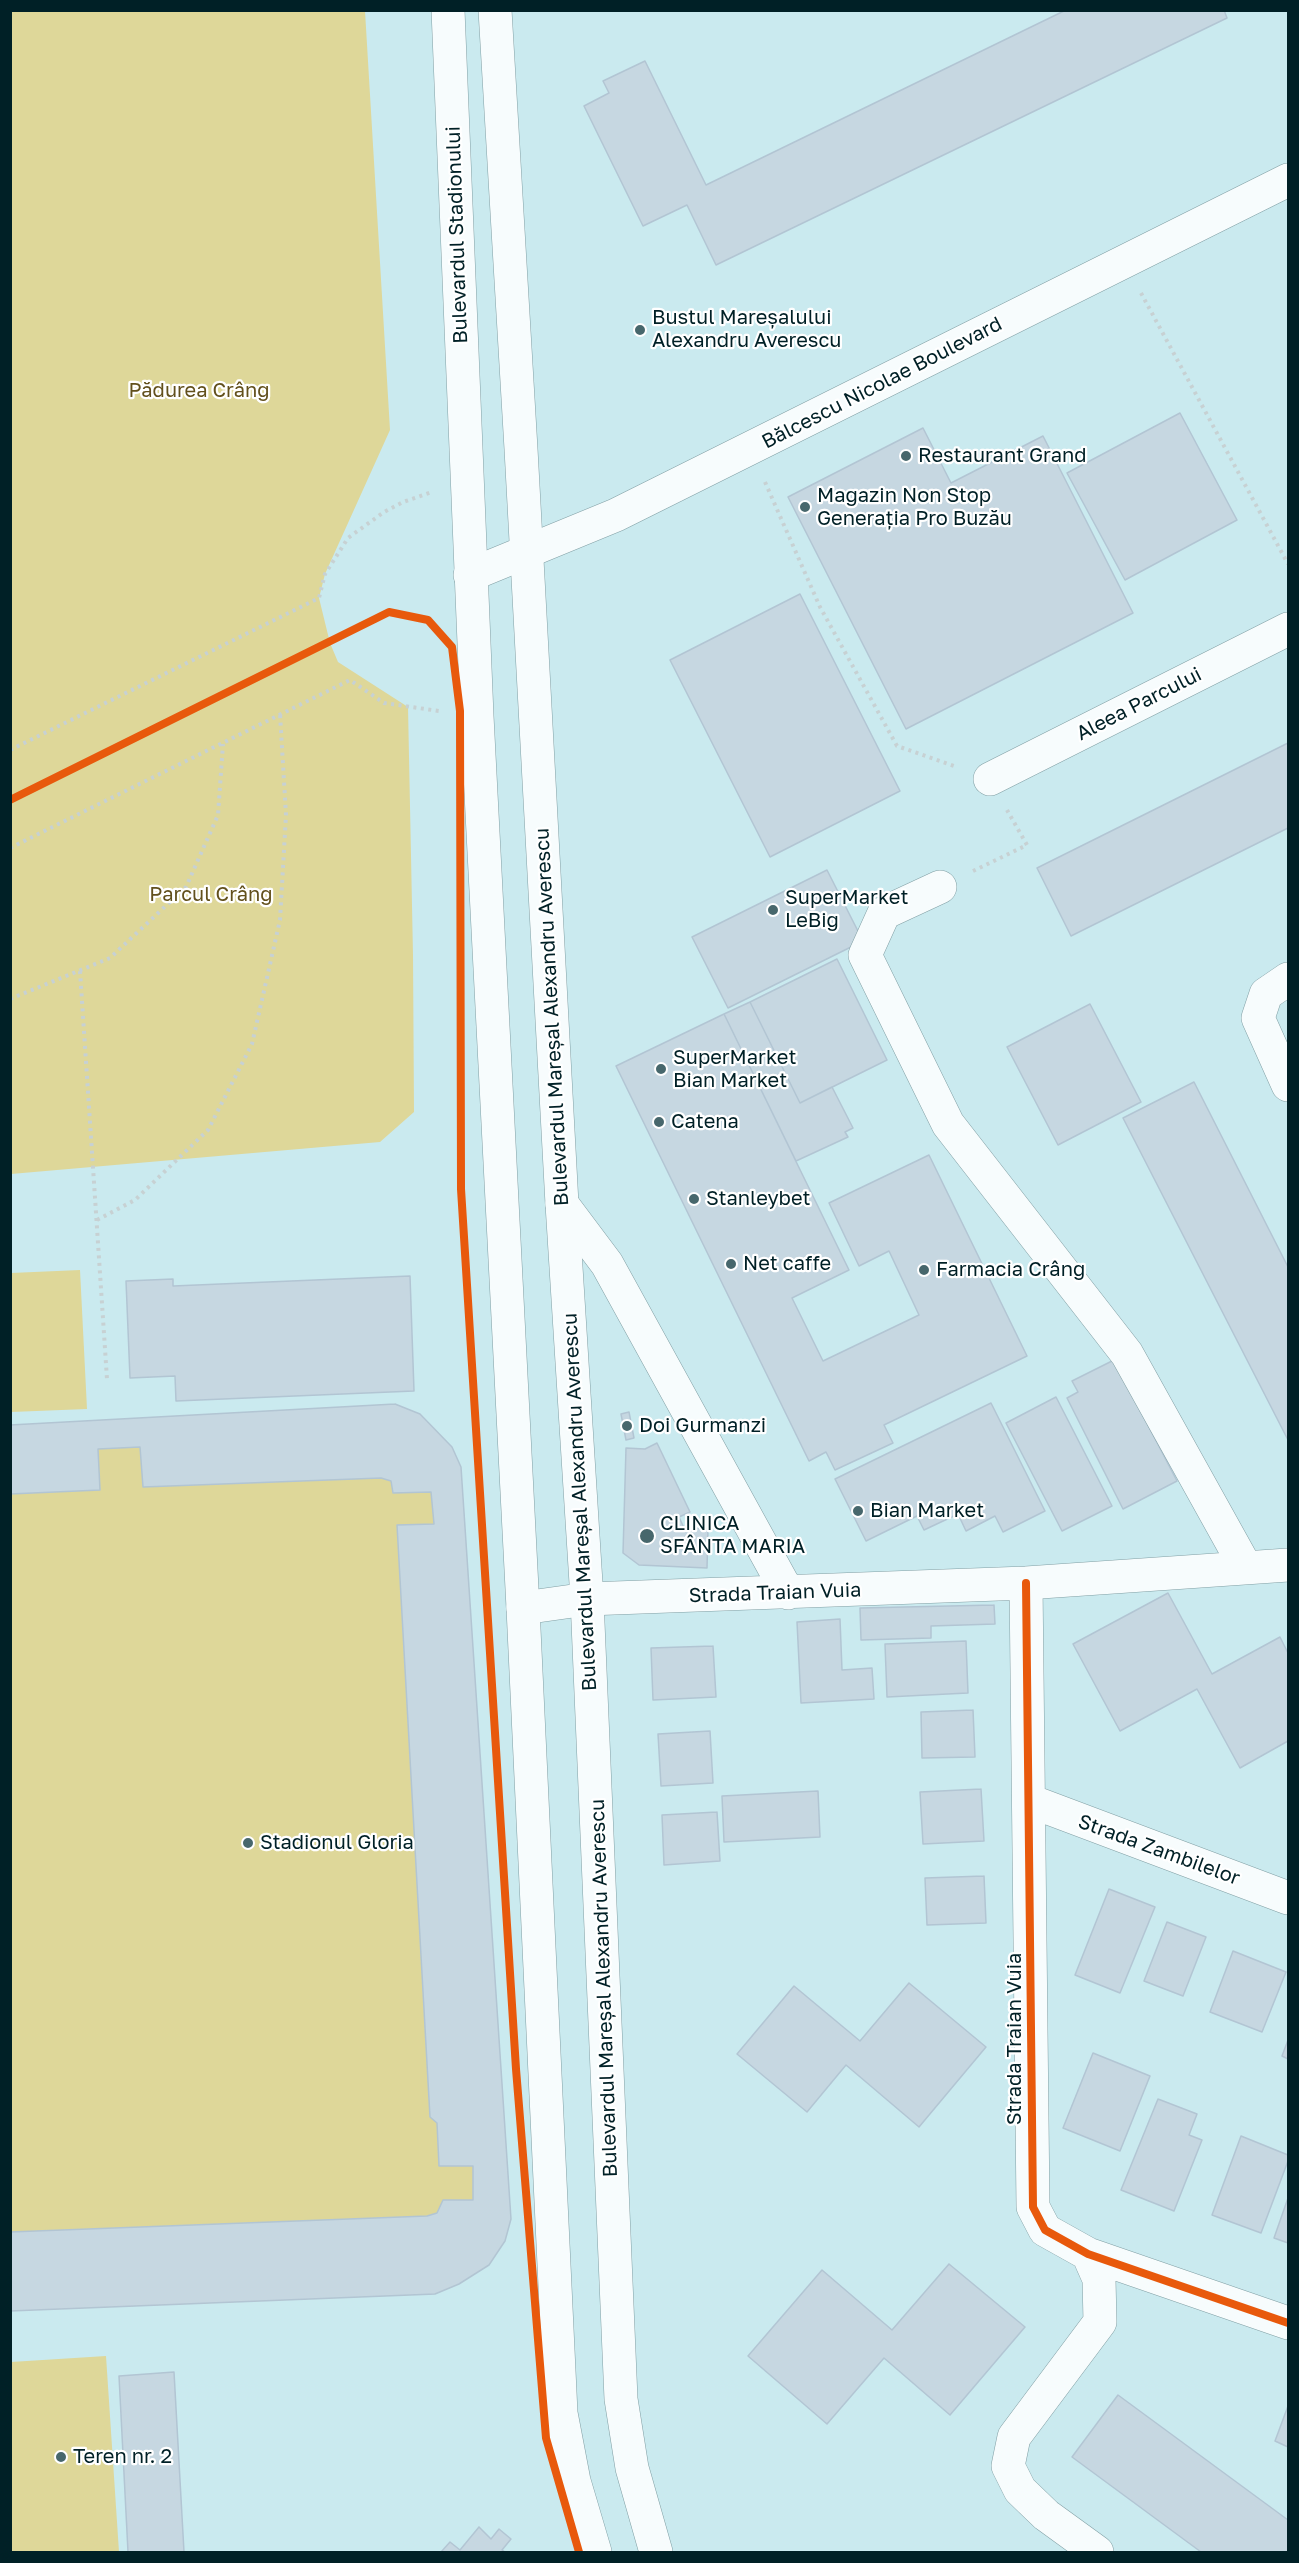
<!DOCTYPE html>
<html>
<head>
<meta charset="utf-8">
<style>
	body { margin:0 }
	#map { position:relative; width:1299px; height:2563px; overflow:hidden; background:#caeaef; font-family:"Golos Text",sans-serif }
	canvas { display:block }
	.frame { position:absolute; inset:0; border:12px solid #002026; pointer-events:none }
</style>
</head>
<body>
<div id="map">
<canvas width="1299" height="2563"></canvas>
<div class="frame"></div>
</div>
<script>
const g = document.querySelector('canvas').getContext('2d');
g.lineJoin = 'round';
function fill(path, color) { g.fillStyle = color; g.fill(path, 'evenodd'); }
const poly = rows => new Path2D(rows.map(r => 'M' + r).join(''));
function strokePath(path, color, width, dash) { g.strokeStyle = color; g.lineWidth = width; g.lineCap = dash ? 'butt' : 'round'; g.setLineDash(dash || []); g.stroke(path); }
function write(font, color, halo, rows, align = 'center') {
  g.font = font + ' "Golos Text",sans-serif'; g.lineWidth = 4.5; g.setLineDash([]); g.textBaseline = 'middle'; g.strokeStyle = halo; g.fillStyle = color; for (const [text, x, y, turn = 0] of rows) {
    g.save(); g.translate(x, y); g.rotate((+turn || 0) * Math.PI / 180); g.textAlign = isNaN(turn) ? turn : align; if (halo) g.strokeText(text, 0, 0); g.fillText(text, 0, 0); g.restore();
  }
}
const green = poly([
	[11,10,365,11,390,430,325,574,319,598,330,643,338,662,408,707,413,955,414,1112,380,1142,11,1174],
	[80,1270,87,1409,11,1412,11,1273],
	[395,1404,420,1414,452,1447,461,1467,511,2219,505,2241,489,2265,459,2284,435,2294,11,2311,11,1425],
	[106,2356,119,2552,11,2552,11,2362]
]);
const building = poly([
	[1066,10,1224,10,1227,18,716,265,687,205,643,226,584,106,609,93,603,81,645,61,706,185,1066,10],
	[1180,413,1237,520,1125,580,1067,473,1180,413],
	[923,428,951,483,1043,436,1133,613,906,729,788,497,923,428],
	[800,594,900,791,770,857,670,660,800,594],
	[1288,743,1288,828,1071,936,1037,868,1288,743],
	[827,870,863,941,728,1008,692,937,827,870],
	[837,959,887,1060,800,1103,750,1002,837,959],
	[750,1002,800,1103,832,1087,853,1128,845,1132,848,1137,796,1161,724,1014,750,1002],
	[1090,1004,1141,1102,1058,1145,1007,1047,1090,1004],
	[724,1014,849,1270,792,1298,823,1361,919,1315,889,1251,859,1266,829,1203,929,1155,1027,1356,884,1425,893,1443,835,1470,826,1452,809,1461,616,1066,724,1014],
	[1194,1082,1288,1267,1288,1440,1123,1118,1194,1082],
	[410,1276,414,1391,176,1401,175,1376,130,1378,126,1281,173,1279,173,1286,410,1276],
	[1114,1360,1177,1481,1123,1509,1067,1398,1078,1392,1072,1381,1114,1360],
	[1056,1397,1112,1506,1062,1531,1006,1423,1056,1397],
	[991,1403,1045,1511,1003,1532,995,1516,966,1531,958,1514,924,1530,917,1516,866,1541,835,1479,991,1403],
	[395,1404,420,1414,452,1447,461,1467,511,2219,505,2241,489,2265,459,2284,435,2294,10,2311,10,2232,427,2216,437,2213,443,2200,473,2200,473,2166,439,2166,437,2123,430,2117,397,1525,434,1524,431,1492,393,1493,391,1481,381,1478,143,1487,140,1447,98,1449,100,1490,10,1494,10,1425,395,1404],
	[629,1412,634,1438,626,1440,621,1414,629,1412],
	[657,1443,690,1512,679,1517,684,1528,708,1529,707,1568,639,1565,623,1553,626,1448,645,1449,657,1443],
	[1168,1593,1212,1674,1280,1637,1288,1653,1288,1741,1240,1768,1197,1689,1120,1731,1073,1644,1168,1593],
	[994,1605,995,1624,931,1626,931,1638,861,1640,860,1608,994,1605],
	[840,1619,842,1670,872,1668,874,1699,801,1703,797,1622,840,1619],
	[966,1641,968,1693,887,1697,885,1644,966,1641],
	[713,1646,716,1697,653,1700,651,1648,713,1646],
	[973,1710,975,1757,922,1758,921,1712,973,1710],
	[710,1731,713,1783,661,1786,658,1734,710,1731],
	[981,1789,984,1841,923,1844,920,1792,981,1789],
	[818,1791,820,1837,724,1842,722,1796,818,1791],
	[717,1812,720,1861,664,1865,662,1815,717,1812],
	[984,1876,986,1923,927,1925,925,1878,984,1876],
	[1109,1889,1155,1907,1120,1993,1075,1975,1109,1889],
	[1167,1922,1206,1937,1183,1996,1144,1981,1167,1922],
	[1233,1951,1286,1972,1262,2032,1210,2012,1233,1951],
	[909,1983,986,2047,919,2127,846,2065,807,2112,737,2054,794,1986,860,2041,909,1983],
	[1288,2040,1288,2059,1282,2056,1288,2040],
	[1093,2053,1150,2076,1120,2151,1063,2128,1093,2053],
	[1158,2099,1197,2114,1189,2135,1202,2140,1174,2211,1121,2190,1158,2099],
	[1241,2136,1288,2155,1288,2161,1261,2233,1212,2215,1241,2136],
	[1288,2198,1288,2243,1274,2238,1288,2198],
	[949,2264,1025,2327,950,2415,884,2358,827,2424,748,2356,822,2270,892,2330,949,2264],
	[174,2372,184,2552,128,2552,119,2376,174,2372],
	[1118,2395,1288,2520,1288,2552,1201,2552,1072,2457,1118,2395],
	[1288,2406,1288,2447,1275,2441,1288,2406],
	[479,2527,491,2539,499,2529,511,2539,502,2550,505,2552,441,2552,450,2542,460,2550,479,2527]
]);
const path = poly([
	[1141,293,1288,564],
	[765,482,820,607,897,746,957,767],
	[10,750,319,598,325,574,348,538,384,512,403,502,432,492],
	[10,848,350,680,384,703,439,711],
	[973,871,1027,845,1007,810],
	[80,971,107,1379],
	[10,999,110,958,186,887,218,815,223,744],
	[97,1220,135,1200,208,1130,252,1044,280,920,286,815,280,714]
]);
const minor = poly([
	[990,779,1288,629],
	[940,887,884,913,865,955,948,1124,1127,1354,1246,1568],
	[1288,979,1266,994,1258,1018,1288,1085],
	[562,1204,607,1264,788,1593],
	[1026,1583,1033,2207,1045,2230,1088,2254,1288,2323],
	[523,1608,587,1599,1026,1583,1288,1565],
	[1030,1801,1288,1898],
	[1088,2254,1099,2279,1100,2322,1014,2437,1008,2466,1020,2490,1046,2515,1097,2552]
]);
const tertiary = poly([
	[470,575,616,515,1288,180]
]);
const secondary = poly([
	[448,10,477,716,523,1608,561,2413,574,2481,595,2552],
	[495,10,521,449,562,1204,587,1599,621,2399,632,2468,656,2552]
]);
const cycleway = poly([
	[10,800,389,612,428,620,452,647,460,711,461,1189,516,2069,546,2438,579,2552],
	[1026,1583,1033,2207,1045,2230,1088,2254,1288,2323]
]);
const markers = [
	[640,330,6,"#47676c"],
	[906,456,6,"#47676c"],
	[805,507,6,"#47676c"],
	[773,910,6,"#47676c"],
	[661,1069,6,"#47676c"],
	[659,1122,6,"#47676c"],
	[694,1199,6,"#47676c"],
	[731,1264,6,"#47676c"],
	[924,1270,6,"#47676c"],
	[627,1426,6,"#47676c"],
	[858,1511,6,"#47676c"],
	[647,1536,8,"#47676c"],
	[248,1843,6,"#47676c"],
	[61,2457,6,"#47676c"]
];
const streetNames = [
	["Bulevardul Stadionului",457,235,-92],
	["Bălcescu Nicolae Boulevard",882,383,-27],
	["Aleea Parcului",1139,704,-27],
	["Bulevardul Mareșal Alexandru Averescu",552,1017,-93],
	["Bulevardul Mareșal Alexandru Averescu",580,1502,-93],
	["Strada Traian Vuia",775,1593,-2],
	["Strada Zambilelor",1159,1850,20],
	["Bulevardul Mareșal Alexandru Averescu",604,1988,-92],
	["Strada Traian Vuia",1015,2039,-90]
];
const poiNames = [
	["Bustul Mareșalului",652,318],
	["Alexandru Averescu",652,341],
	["Restaurant Grand",918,456],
	["Magazin Non Stop",817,496],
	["Generația Pro Buzău",817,519],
	["SuperMarket",785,898],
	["LeBig",785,921],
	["SuperMarket",673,1058],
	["Bian Market",673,1081],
	["Catena",671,1122],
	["Stanleybet",706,1199],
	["Net caffe",743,1264],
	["Farmacia Crâng",936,1270],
	["Doi Gurmanzi",639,1426],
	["Bian Market",870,1511],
	["CLINICA",660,1524],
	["SFÂNTA MARIA",660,1547],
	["Stadionul Gloria",260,1843],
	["Teren nr. 2",73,2457]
];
const parkNames = [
	["Pădurea Crâng",199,391],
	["Parcul Crâng",211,895]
];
fill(green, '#ded799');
fill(building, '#c6d7e1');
strokePath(building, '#b2c5d3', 1.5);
strokePath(minor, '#819fa4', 34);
strokePath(tertiary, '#819fa4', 34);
strokePath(secondary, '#819fa4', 34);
strokePath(path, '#c7d1d3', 4, [3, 4.5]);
strokePath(minor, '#f7fcfd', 33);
strokePath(tertiary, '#f7fcfd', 33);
strokePath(secondary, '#f7fcfd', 33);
strokePath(cycleway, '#e8590c', 8);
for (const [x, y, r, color] of markers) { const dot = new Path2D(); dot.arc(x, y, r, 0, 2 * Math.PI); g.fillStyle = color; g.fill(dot); strokePath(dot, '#fff', 2); }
write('20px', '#002026', '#fff', streetNames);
write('20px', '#002026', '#fff', poiNames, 'left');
write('20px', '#62501c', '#fff', parkNames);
</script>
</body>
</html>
